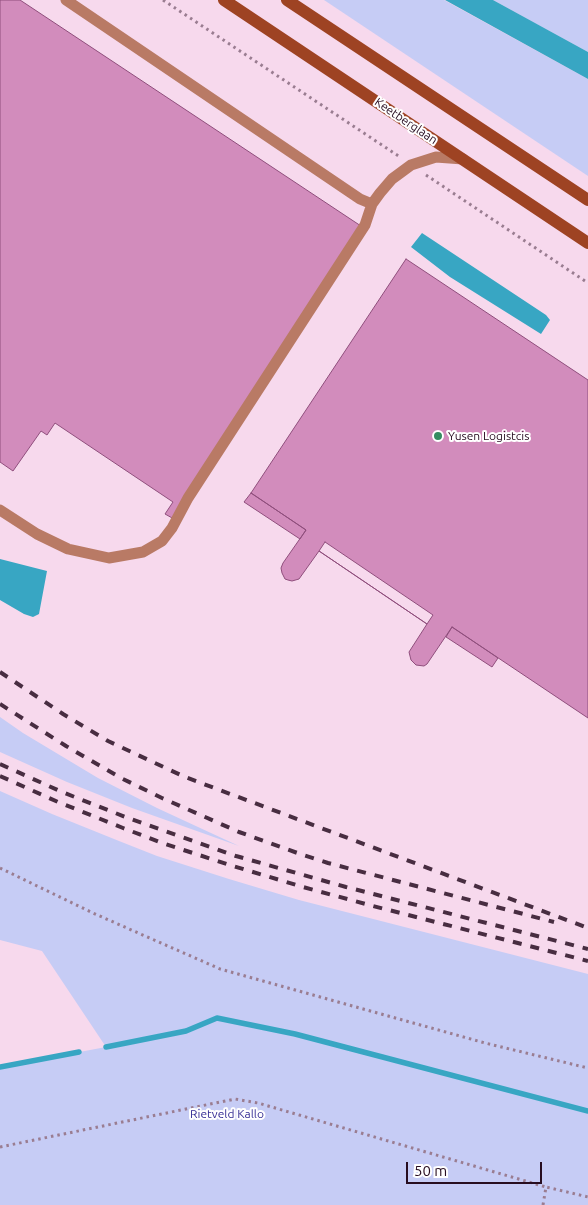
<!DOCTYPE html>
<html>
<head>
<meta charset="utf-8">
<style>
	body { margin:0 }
	#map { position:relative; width:588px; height:1205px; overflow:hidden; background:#f7d9ed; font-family:Ubuntu,sans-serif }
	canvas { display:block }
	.scale { position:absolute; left:406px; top:1162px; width:136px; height:22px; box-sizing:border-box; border:2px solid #270d20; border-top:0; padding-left:6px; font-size:15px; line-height:18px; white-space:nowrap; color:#270d20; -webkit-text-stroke:4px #fff; paint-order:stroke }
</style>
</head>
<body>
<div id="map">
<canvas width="588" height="1205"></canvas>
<div class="scale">50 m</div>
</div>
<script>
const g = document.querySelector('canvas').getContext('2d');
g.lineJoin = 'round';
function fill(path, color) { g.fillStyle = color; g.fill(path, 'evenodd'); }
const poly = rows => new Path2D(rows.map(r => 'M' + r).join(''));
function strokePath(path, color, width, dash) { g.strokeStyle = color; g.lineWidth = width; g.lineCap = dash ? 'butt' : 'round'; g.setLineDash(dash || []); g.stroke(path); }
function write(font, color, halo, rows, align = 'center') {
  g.font = font + ' Ubuntu,sans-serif'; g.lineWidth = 4; g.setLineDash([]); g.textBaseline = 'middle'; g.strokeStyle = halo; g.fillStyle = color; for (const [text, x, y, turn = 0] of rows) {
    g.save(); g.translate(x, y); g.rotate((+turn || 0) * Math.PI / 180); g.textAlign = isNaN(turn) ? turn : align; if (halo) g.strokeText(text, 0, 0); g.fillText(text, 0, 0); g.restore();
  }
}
const green = poly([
	[324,0,444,0,588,79,588,176],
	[493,0,588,0,588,52,531,21],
	[0,717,23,733,98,778,157,808,239,846,132,808,67,782,0,752],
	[0,791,52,814,119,841,157,856,229,879,299,900,588,974,588,1205,0,1205,0,1067,106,1047,42,951,0,940]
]);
const water = poly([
	[445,0,493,0,588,52,588,79],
	[422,233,546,315,550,320,541,334,450,277,411,247],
	[0,559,47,571,39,614,33,617,24,614,0,600]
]);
const stream = poly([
	[106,1047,186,1031,217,1018,295,1034,588,1111],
	[0,1067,79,1052]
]);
const building = poly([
	[0,0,20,0,367,230,174,519,165,514,173,502,55,423,47,435,41,431,13,471,0,462,0,0],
	[406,259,588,380,588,718,452,627,427,664,424,666,416,665,411,660,409,652,427,624,319,551,299,579,292,581,288,580,285,579,282,573,281,568,283,563,306,530,251,493,406,259],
	[251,493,306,530,300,539,244,502,251,493],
	[325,542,433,615,427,624,319,551,325,542],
	[452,627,498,658,492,667,446,637,452,627]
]);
const path = poly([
	[163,0,400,157],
	[426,175,588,283],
	[0,868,93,913,220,969,485,1043,588,1068],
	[0,1147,235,1099,258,1103,546,1187],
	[543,1205,546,1187,588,1197]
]);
const lane = poly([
	[66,0,360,199,372,204,380,193,392,179,411,165,436,157,463,159],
	[0,510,37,534,68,549,109,558,143,552,162,541,172,528,188,498,365,225,372,204]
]);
const secondary = poly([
	[224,0,588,243],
	[287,0,588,200]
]);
const rail = poly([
	[0,672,63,714,108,741,185,777,588,928],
	[0,704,66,746,121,778,162,798,239,832,303,855,328,863,554,922],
	[0,764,62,792,128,818,236,856,346,887,588,949],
	[0,776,58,802,123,828,162,843,233,866,303,887,373,906,588,961]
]);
const markers = [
	[438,436,5,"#348c61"]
];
const streetNames = [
	["Keetberglaan",406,121,34]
];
const poiNames = [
	["Yusen Logistcis",448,436]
];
const parkNames = [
	["Rietveld Kallo",227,1114]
];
fill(green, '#c6ccf5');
fill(water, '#38a6c3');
strokePath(stream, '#38a6c3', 5.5);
fill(building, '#d28cbc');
strokePath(building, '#8f4e7c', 1);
strokePath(path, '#9a7d91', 3, [2.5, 4]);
strokePath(lane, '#b97a65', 11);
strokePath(secondary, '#9e4323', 12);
strokePath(rail, '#482d41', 4, [9, 9]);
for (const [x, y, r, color] of markers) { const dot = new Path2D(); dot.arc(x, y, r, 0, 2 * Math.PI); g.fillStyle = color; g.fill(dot); strokePath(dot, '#fff', 2); }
write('12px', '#270d20', '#fff', streetNames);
write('12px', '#270d20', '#fff', poiNames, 'left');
write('12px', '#352d94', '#fff', parkNames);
</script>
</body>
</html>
